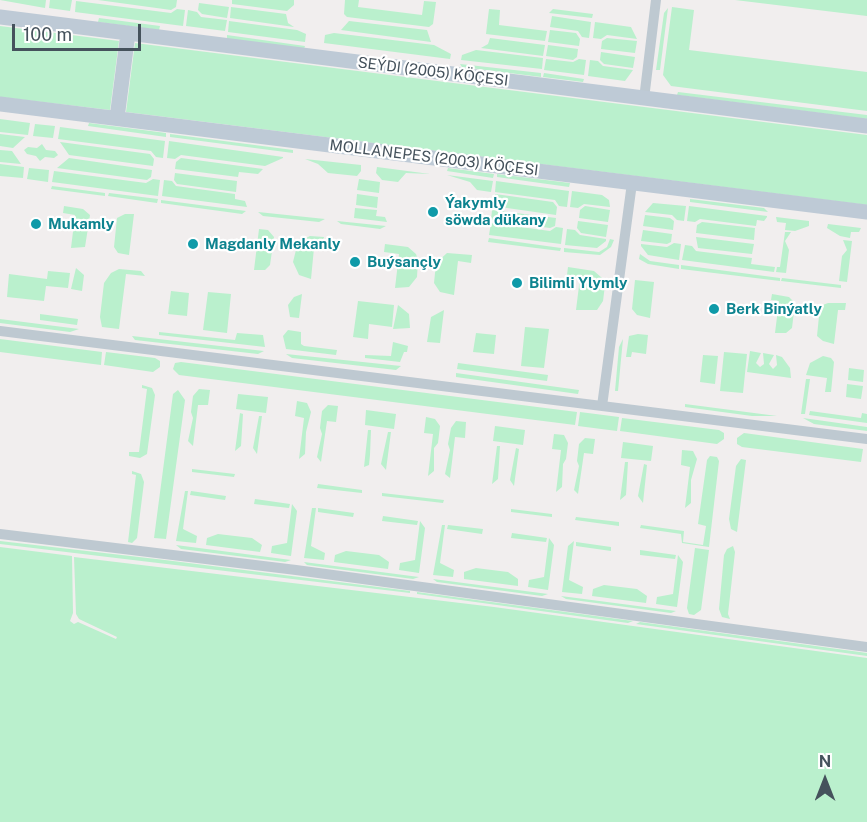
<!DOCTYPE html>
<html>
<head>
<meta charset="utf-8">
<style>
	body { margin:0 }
	#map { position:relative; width:867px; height:822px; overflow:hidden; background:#f1eeee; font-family:"Public Sans",sans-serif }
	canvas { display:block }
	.north { position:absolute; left:795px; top:750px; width:60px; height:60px; -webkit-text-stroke:4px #fff; paint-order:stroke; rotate:0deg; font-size:16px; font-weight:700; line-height:24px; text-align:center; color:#45525c }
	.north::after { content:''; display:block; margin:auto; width:21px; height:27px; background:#45525c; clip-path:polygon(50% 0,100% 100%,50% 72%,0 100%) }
	.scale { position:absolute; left:12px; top:24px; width:129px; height:27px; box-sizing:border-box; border:3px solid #45525c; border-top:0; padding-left:8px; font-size:18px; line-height:21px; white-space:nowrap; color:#45525c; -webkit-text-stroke:4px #fff; paint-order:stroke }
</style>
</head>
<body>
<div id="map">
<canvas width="867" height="822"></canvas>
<div class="north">N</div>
<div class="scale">100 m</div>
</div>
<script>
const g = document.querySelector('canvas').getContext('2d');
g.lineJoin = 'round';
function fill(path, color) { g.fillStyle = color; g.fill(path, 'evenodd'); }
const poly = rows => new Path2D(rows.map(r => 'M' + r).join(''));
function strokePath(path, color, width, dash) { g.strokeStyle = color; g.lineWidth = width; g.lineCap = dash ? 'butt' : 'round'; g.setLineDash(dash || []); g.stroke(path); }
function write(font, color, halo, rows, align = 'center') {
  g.font = font + ' "Public Sans",sans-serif'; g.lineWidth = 4.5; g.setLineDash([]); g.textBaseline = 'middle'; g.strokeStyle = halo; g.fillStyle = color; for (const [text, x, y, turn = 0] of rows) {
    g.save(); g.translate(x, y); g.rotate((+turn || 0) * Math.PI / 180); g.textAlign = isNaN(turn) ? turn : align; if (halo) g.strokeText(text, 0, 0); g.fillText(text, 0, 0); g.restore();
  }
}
const green = poly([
	[0,0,46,0,45,8],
	[50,0,72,0,70,11,49,8],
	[98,0,177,0,176,7,171,10],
	[232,0,294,0,294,5,287,11,232,4],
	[345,0,359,0,358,7,422,15,424,1,436,2,433,24,429,27,347,17,344,14],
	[735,0,867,0,867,16],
	[76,1,171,13,177,9,185,10,183,26,75,12],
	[199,3,229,7,227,18,202,14,198,10],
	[231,7,286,14,288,23,294,27,230,18],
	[672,7,694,10,689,50,867,72,867,111,671,86,663,75],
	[668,8,660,70,656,70,664,13],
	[489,9,500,10,499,25,547,31,545,41,486,34],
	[553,9,593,14,592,18,549,13],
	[188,10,197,12,201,17,227,20,225,31,186,26],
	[552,16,591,22,589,38,582,37,578,31,550,27],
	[99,18,160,26,159,30,98,22],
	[229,21,297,30,306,34,305,42,228,32],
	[349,21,427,30,431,42,341,30],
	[595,22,631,27,637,39,607,35,601,39,593,38],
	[0,26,119,41,110,110,0,97],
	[550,30,576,33,580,39,579,46,548,42],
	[334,33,434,45,451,54,450,59,324,43,325,35],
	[227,35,305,46,304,49,227,39],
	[490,38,545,45,543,56,481,48,488,44],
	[607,38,637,41,635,53,601,49,602,41],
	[135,43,867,135,867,205,126,112],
	[548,45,578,49,577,57,573,60,546,56],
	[476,50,543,58,542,69,461,60,462,55],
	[601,52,635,57,633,68,604,64,600,60],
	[546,59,573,62,579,59,586,60,584,75,544,70],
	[590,60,598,61,603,66,633,70,625,81,588,76],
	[460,64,541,73,541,77,462,67],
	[544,73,584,79,583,82,543,77],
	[678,92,867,115,867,119,677,95],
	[0,119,30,123,28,135,0,132],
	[89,123,166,133,166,137,88,126],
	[35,124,55,126,53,138,33,136],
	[60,127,165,141,163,158,156,157,151,151,58,139],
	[0,134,25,137,13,148,0,146],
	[170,134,293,150,293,153,170,137],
	[169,141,283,157,283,158,265,166,181,155,175,159,167,158],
	[60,142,150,154,154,159,153,166,69,155],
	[42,144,46,150,55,151,58,155,54,158,45,157,40,161,36,156,27,154,24,150,28,147,37,148],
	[0,150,12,151,21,164,0,162],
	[69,158,152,170,151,177,147,180,57,168],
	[181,158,263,169,258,174,239,172,238,177,175,169,176,162],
	[305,159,361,165,361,171,357,176,328,173,318,164],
	[0,164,24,167,23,178,0,176],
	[377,167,430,174,406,173,398,182,382,180,376,173],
	[29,168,49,170,48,182,27,179],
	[448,168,494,174,493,178,447,171],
	[54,171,146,183,153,179,160,180,158,196,52,182],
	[175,173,237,181,236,192,177,184,174,180],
	[497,174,570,183,569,187,497,177],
	[447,175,493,181,491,192,477,190,470,182],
	[359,179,380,182,379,193,357,190],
	[164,180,172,181,176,186,235,194,235,199,245,201,247,207,162,196],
	[496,181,569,191,567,207,559,206,555,200,495,192],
	[52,186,105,193,105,196,51,189],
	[572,191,602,195,609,200,610,207,584,204,578,208,570,207],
	[109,193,158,199,157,203,108,196],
	[357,194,378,197,377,208,356,205],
	[495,194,553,202,557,207,556,215,493,206],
	[690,199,764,208,768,212,690,202],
	[161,200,246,211,242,214,161,203],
	[653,203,686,206,684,221,677,220,672,215,645,212],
	[64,206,83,209,90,215,85,247,71,248,75,215,63,213],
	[585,206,610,210,608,222,579,218,580,210],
	[689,206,767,216,767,217,764,221,757,220,756,226,700,219,695,222,687,221],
	[355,208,377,210,376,216,385,217,387,222,354,218],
	[492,210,556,218,555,226,550,228,491,220],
	[258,212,325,219,319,222,263,216],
	[125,214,134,214,129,255,118,253,114,247,117,218],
	[645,215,670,218,674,221,673,230,643,226],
	[776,217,809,221,809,226,795,231,785,230,786,223,777,222],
	[337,221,386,226,380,229,341,224],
	[578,221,608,225,606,237,581,233,577,228],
	[702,222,755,228,754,240,696,233,697,225],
	[491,223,550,231,556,227,563,228,561,244,489,235],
	[828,224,861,228,859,232,851,232,850,238,840,236,827,228],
	[259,229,268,230,274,237,270,265,265,270,254,270],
	[567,229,575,230,580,235,606,239,606,241,597,248,565,245],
	[643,230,672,234,671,242,667,244,641,241],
	[785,232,791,232,785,241,789,250,786,273,776,272,777,267,780,267],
	[310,236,324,237,322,246,316,245,314,248,311,279,299,275,293,262,298,242],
	[696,237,754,244,752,254,698,248],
	[489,238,561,248,560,251,488,242],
	[610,239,614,240,611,247,600,255,564,252,564,248,599,252,607,247],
	[843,240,852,241,847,282,839,281,842,256,847,250],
	[674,243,681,244,679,260,648,255,641,246,641,244,667,247],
	[385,244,408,247,416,254,418,260,417,277,409,287,395,288,399,254,384,252],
	[685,245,692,246,696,251,752,258,751,264,775,267,774,272,682,260],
	[447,253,472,255,471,263,458,261,454,295,440,292,434,283,436,263],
	[640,254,650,261,679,265,679,269,648,264,639,259],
	[681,265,780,278,780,281,681,269],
	[568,267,594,271,602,278,605,285,603,301,597,310,576,310,580,278,567,275],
	[76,268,84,275,82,291,71,289],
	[119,269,141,271,145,276,126,274,119,329,102,327,100,317,104,283,111,273],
	[48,271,70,273,68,288,46,286,44,301,7,297,9,274,47,279],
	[782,278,841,285,841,288,781,281],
	[635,280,654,282,650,318,637,315,632,309],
	[171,291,189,293,187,316,168,314],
	[208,292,231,294,227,333,203,330],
	[302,294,299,318,290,317,288,305,294,297],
	[772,294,789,297,795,303,792,328,786,333,775,333,779,301,771,300],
	[358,301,394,305,392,327,369,324,368,339,353,337],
	[828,303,846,303,845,310,838,310,834,344,823,341,817,336,820,306],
	[398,305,409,314,410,328,393,329],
	[444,310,440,343,427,342,431,317],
	[40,314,78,319,77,325,40,320],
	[0,319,79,329,70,332,0,323],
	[525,327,549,329,544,368,521,366],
	[288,330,301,332,301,344,304,346,337,350,336,355,286,349,283,336],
	[159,332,235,340,237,333,263,335,265,347,159,335],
	[476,333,496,335,494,354,473,352],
	[638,334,648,335,646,354,632,352,631,357,626,357,629,336],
	[132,336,264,351,258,354,135,340],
	[0,339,102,352,101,365,0,352],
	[623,339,618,391,615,391,619,347],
	[393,342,408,346,407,352,404,352,400,362,365,358,365,355,391,356],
	[750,351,761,353,756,363,760,367,764,364,763,353,774,355,769,364,773,369,777,365,776,355,782,357,790,368,791,378,747,372],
	[106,352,155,358,160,361,160,367,153,372,104,365],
	[724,352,747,354,743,393,720,391],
	[286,354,401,366,396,370,292,358],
	[703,355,718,356,715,384,700,382],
	[823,356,831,358,834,362,831,392,825,392,827,378,806,375,810,363],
	[181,362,577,412,575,425,179,375,173,369,175,363],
	[458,363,548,375,547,381,457,369],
	[849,368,864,370,863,382,848,380],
	[456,373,579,390,578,394,456,377],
	[806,379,810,379,805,414,801,414],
	[847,384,863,386,861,399,846,397],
	[142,385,152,388,155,395,147,454,140,458,129,456,129,452,139,452,147,389,142,388],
	[199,389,210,390,208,405,198,405,193,446,188,441,193,418,191,412,193,396],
	[178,390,185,400,166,539,154,538,173,394],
	[238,394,268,397,266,413,236,409],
	[297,401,307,403,311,412,306,432,305,454,299,459,304,418,295,416],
	[685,404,777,416,752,416,685,407],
	[328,405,338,406,336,422,327,421,321,462,317,457,322,434,320,428,322,411],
	[366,410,396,414,394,429,365,425],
	[810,411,861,418,862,413,867,414,867,423,809,415],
	[580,412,619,417,617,431,578,426],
	[240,413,243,414,241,446,235,451],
	[259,416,262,416,257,454,253,448],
	[426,417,435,419,440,426,438,443,434,448,434,471,428,476,433,434,424,433],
	[622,418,719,430,724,433,724,439,717,444,620,431],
	[803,418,867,427,867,431,814,424],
	[456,421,466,422,465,438,455,437,450,478,445,474,450,450,448,444,451,428],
	[495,426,525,430,523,445,493,441],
	[368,430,371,430,370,455,369,465,364,467],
	[388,432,391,432,386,470,381,464],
	[744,433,863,449,861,462,742,447,737,444,737,438],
	[554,434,564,435,568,443,566,459,563,464,562,487,556,492,561,450,552,449],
	[585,438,595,439,593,454,584,453,578,494,574,490,579,466,577,461,579,444],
	[623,442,653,446,651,461,621,458],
	[497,446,500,446,498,479,492,484],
	[516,448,519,449,514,486,510,480],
	[682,450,693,451,697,459,691,480,691,503,685,508,690,467,681,465],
	[710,456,717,457,719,461,709,547,682,543,681,534,640,528,641,525,684,531,683,542,703,545,706,526,698,524,707,460],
	[741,459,746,460,737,532,731,529,729,519,736,466],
	[625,462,628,462,626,495,620,500],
	[644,464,647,465,643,503,638,496],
	[192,469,235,474,234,477,192,472],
	[132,471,141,474,144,482,137,538,132,543,128,542,136,475,132,474],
	[318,484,362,490,362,493,317,488],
	[185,491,188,491,183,529,197,536,196,543,176,541],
	[191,491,226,496,225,500,190,495],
	[382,493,444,500,443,503,382,496],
	[255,499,290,504,289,508,254,504],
	[292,504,297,511,291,556,271,553,272,546,287,543],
	[312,508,316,508,311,546,325,553,324,560,304,558],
	[318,508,354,513,353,517,318,512],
	[511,509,552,514,552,517,511,512],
	[383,516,418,521,417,525,382,521],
	[576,517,619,522,619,526,575,520],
	[420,521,425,528,419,573,399,570,400,563,415,560],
	[442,525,445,525,440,563,454,570,453,577,433,575],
	[448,525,483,529,482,534,447,529],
	[512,533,547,538,546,542,511,538],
	[218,534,252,538,262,545,260,552,206,545,207,538],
	[549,538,554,545,548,590,528,587,529,580,544,577],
	[0,541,165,560,410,591,410,593,91,555,0,544],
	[574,541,569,580,583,587,582,594,562,592,568,546],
	[576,542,611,547,611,551,576,546],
	[176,545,291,560,285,562,181,549],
	[733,546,735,552,728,614,730,619,722,617,719,609,724,555,727,549],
	[0,547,72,556,73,613,70,621,74,624,78,622,116,639,117,637,79,619,76,614,74,557,494,607,867,658,867,822,0,822],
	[695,548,709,550,701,610,694,615,689,614,687,608],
	[640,550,676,555,675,559,640,555],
	[346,551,379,555,389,562,388,569,334,562,335,555],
	[678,555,683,562,677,607,656,604,657,597,673,594],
	[304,562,419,577,413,579,307,565],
	[476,568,508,572,518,579,518,586,464,579,464,572],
	[433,579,548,594,542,596,437,582],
	[604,585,637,589,647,596,646,603,592,596,593,589],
	[417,592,633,621,628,623,417,594],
	[561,596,676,611,671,613,566,599],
	[640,622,867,653,867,656,636,624]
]);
const street = poly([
	[644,99,656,0],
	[0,331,867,439],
	[602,406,632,183],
	[0,534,296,570,867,647]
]);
const secondary = poly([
	[0,17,867,126],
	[0,104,867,212],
	[117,118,128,33]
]);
const markers = [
	[433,212,6,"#0f9aa8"],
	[36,224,6,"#0f9aa8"],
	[193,244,6,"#0f9aa8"],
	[355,262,6,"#0f9aa8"],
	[517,283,6,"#0f9aa8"],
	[714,309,6,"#0f9aa8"]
];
const streetNames = [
	["SEÝDI (2005) KÖÇESI",433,72,7],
	["MOLLANEPES (2003) KÖÇESI",434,158,7]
];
const cultureNames = [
	["Ýakymly",445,203],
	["söwda dükany",445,220],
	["Mukamly",48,224],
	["Magdanly Mekanly",205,244],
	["Buýsançly",367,262],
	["Bilimli Ylymly",529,283],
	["Berk Binýatly",726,309]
];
fill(green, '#baf0cd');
strokePath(street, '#bec9d1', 10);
strokePath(secondary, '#becad6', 15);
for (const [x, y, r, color] of markers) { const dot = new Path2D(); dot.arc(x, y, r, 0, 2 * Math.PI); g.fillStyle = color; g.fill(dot); strokePath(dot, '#fff', 2); }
write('15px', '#45525c', '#fff', streetNames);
write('bold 15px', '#0d838f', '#fff', cultureNames, 'left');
</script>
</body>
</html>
